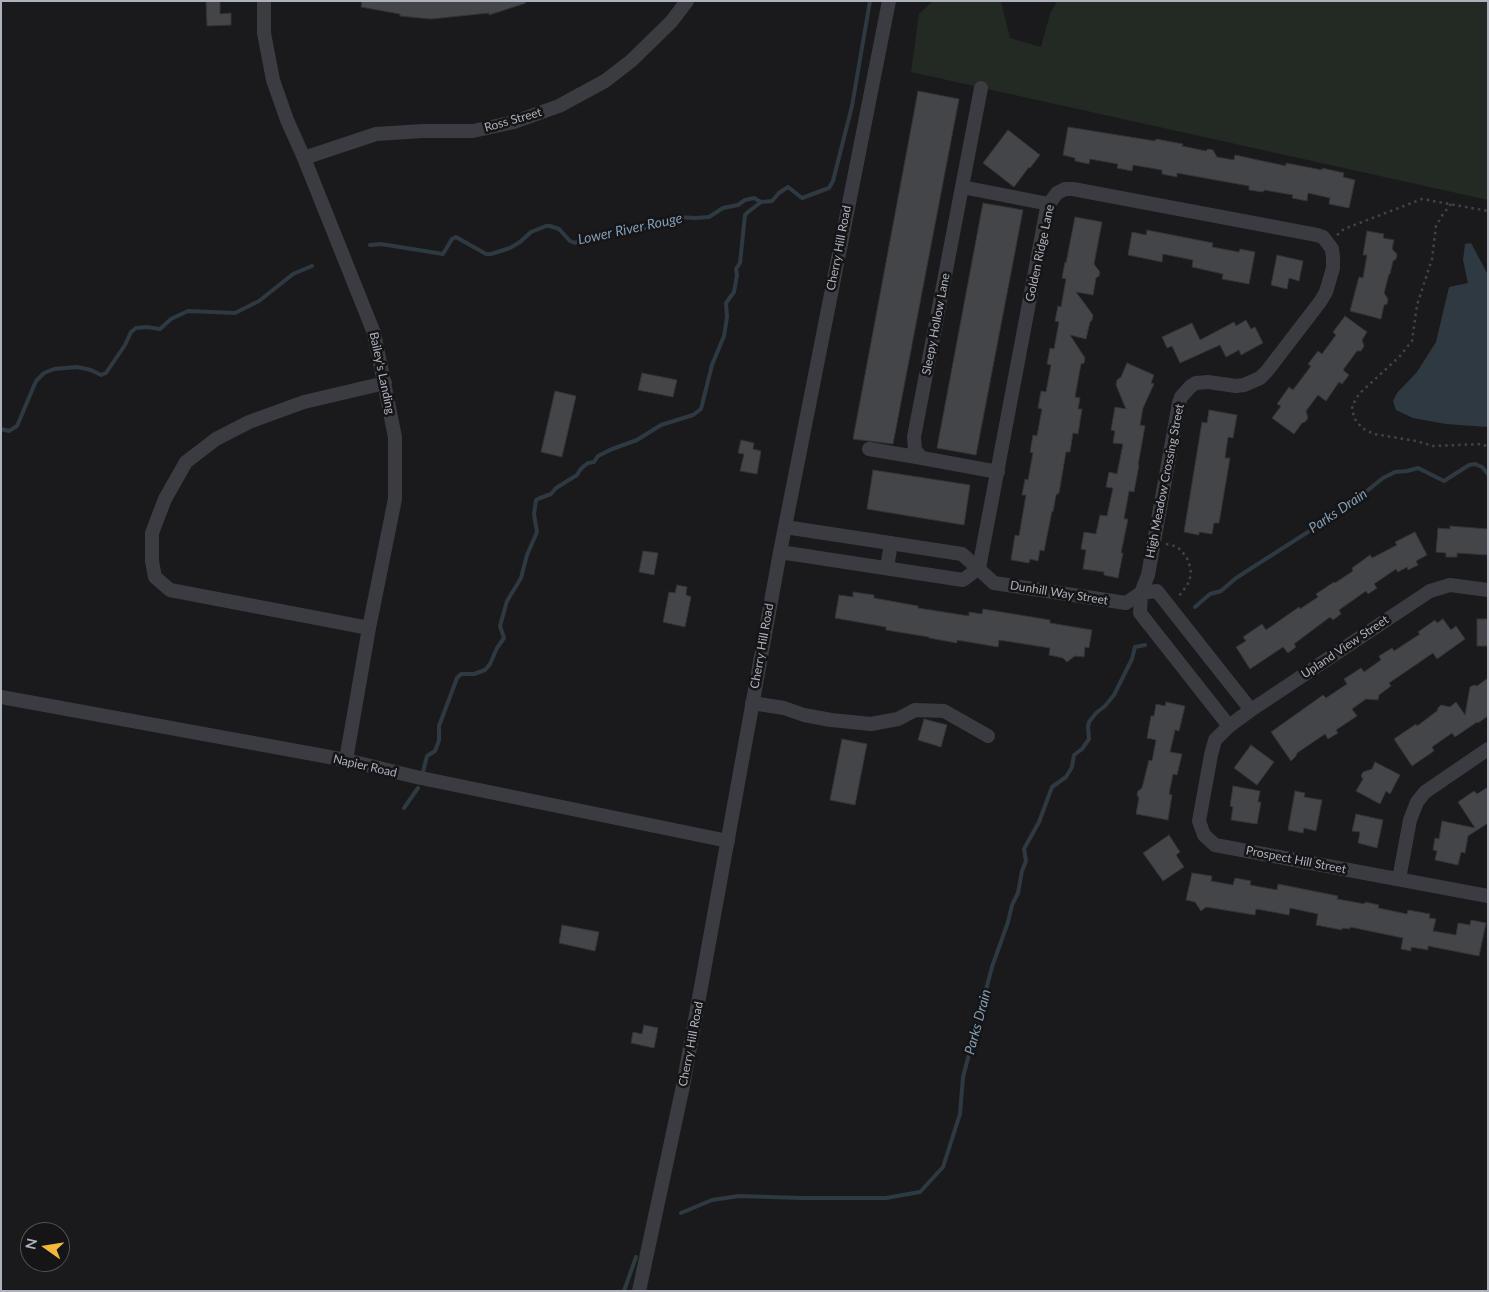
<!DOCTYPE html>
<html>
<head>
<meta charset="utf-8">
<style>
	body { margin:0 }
	#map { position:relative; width:1489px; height:1292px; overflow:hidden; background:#1a1a1c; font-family:Lato,sans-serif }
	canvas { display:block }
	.frame { position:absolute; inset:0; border:2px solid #acb1bc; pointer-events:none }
	.north { position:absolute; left:20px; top:1222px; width:50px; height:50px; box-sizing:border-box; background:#151517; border:1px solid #515359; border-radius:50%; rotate:283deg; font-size:14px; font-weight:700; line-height:20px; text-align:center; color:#acb1bc }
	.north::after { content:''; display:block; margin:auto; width:18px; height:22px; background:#f3b83b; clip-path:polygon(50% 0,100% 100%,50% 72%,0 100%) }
</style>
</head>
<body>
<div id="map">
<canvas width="1489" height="1292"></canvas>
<div class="frame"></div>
<div class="north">N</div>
</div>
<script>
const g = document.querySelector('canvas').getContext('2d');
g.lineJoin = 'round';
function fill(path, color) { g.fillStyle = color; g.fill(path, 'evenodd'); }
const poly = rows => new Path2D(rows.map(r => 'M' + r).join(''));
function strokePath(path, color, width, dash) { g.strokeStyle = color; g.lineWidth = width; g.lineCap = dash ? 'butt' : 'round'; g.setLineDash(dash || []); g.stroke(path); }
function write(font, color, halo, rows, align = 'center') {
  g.font = font + ' Lato,sans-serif'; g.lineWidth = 5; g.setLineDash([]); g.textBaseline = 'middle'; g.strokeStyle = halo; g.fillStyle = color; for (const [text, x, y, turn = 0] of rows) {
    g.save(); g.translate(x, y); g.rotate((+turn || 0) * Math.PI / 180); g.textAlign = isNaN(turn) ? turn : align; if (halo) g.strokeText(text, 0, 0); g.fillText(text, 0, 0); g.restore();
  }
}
const green = poly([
	[933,1,1001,2,1010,38,1041,47,1050,14,1057,1,1488,1,1488,200,911,72,919,14]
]);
const water = poly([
	[1471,243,1488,275,1488,427,1446,424,1413,418,1396,410,1393,401,1397,393,1417,372,1436,342,1449,287,1468,283,1463,260,1465,244]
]);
const stream = poly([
	[370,245,381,244,443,254,452,239,456,237,479,250,486,254,491,254,510,248,520,242,531,232,546,226,550,226,559,229,570,241,575,243,589,235,619,229,638,227,645,228,660,221,675,217,696,218,709,217,723,208,738,205,745,200,754,198,761,202,772,201,779,193,788,187,802,198,829,188,833,181,852,106,870,1],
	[1,429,9,431,17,426,36,381,44,373,54,369,77,367,91,370,101,375,106,373,125,345,131,332,136,328,147,327,160,329,171,319,188,311,235,313,259,301,293,274,312,266],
	[1195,607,1210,594,1221,591,1236,578,1347,507,1383,478,1395,472,1407,471,1418,468,1444,481,1469,465,1475,464,1482,467,1488,474],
	[423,772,427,756,435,751,437,746,439,740,439,726,457,678,461,674,474,674,485,670,490,664,497,648,504,638,500,626,507,601,521,578,527,555,537,532,534,514,536,500,540,498,551,494,556,488,577,475,580,470,584,466,588,463,594,462,598,456,612,449,637,440,661,425,693,415,701,409,712,365,724,336,727,317,726,303,734,292,737,275,736,269,740,263,745,215,748,212,761,202],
	[404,808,418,788],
	[681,1213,712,1200,739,1196,802,1198,886,1198,920,1192,943,1167,960,1114,963,1077,992,967,1008,922,1012,905,1018,893,1022,871,1026,861,1024,849,1039,822,1052,787,1066,777,1072,767,1074,755,1082,749,1089,739,1088,727,1089,722,1096,713,1105,706,1114,695,1132,659,1135,647,1145,645],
	[624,1291,636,1257]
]);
const building = poly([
	[206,1,220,1,220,14,231,13,231,25,207,26,206,1],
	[362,1,525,1,526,3,489,15,489,13,431,19,400,16,400,14,361,7,362,1],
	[918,91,959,99,893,444,853,439,918,91],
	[1068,127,1155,141,1156,139,1183,144,1182,146,1206,151,1208,149,1213,150,1217,157,1234,160,1235,155,1286,166,1286,163,1322,170,1322,168,1344,173,1343,177,1355,180,1349,208,1329,204,1330,198,1308,193,1307,201,1292,198,1293,195,1264,190,1263,192,1249,190,1249,186,1177,173,1177,177,1162,174,1162,170,1133,165,1132,171,1117,168,1118,164,1090,159,1089,164,1075,161,1075,158,1063,155,1068,127],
	[1008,130,1040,155,1030,168,1029,167,1014,187,983,163,1008,130],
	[983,203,1023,210,976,455,937,448,983,203],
	[1075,217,1102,222,1094,264,1100,272,1099,276,1096,278,1093,295,1076,292,1093,315,1092,320,1090,322,1086,339,1070,335,1085,358,1084,363,1081,364,1075,397,1080,398,1078,409,1082,409,1078,434,1073,433,1070,452,1066,452,1059,493,1056,495,1053,512,1052,511,1044,551,1040,550,1038,561,1030,559,1029,563,1011,560,1015,535,1019,536,1026,495,1022,495,1025,479,1028,480,1033,453,1030,452,1033,435,1037,436,1042,409,1038,408,1041,391,1046,392,1051,365,1047,364,1050,348,1054,349,1059,322,1055,321,1058,306,1061,307,1066,279,1062,278,1065,262,1066,263,1075,217],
	[1147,230,1213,243,1212,247,1239,252,1240,249,1255,252,1249,284,1222,279,1223,274,1192,267,1193,260,1163,254,1162,262,1128,255,1132,232,1146,235,1147,230],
	[1367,231,1384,234,1383,238,1394,240,1392,249,1397,254,1396,259,1393,261,1390,274,1389,274,1384,293,1388,299,1387,304,1384,305,1381,319,1350,311,1359,277,1363,278,1367,255,1363,255,1367,231],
	[1277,255,1303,261,1299,281,1289,278,1287,289,1271,285,1277,255],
	[1345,316,1367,332,1362,340,1364,346,1361,351,1357,351,1343,370,1349,375,1342,384,1339,382,1326,401,1318,395,1306,411,1308,418,1305,422,1302,423,1294,434,1272,418,1281,406,1277,404,1289,387,1293,390,1311,366,1308,364,1318,351,1322,354,1336,335,1333,332,1345,316],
	[1246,320,1251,329,1255,327,1263,343,1241,355,1239,350,1226,357,1220,345,1180,363,1172,346,1167,348,1162,337,1192,323,1200,340,1234,322,1236,326,1246,320],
	[1127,363,1154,375,1151,383,1154,384,1143,408,1140,425,1145,426,1138,465,1139,465,1134,492,1129,491,1124,519,1128,519,1121,553,1123,553,1118,578,1104,575,1104,572,1083,569,1086,550,1081,549,1084,532,1096,534,1100,515,1107,516,1113,488,1106,487,1109,472,1117,474,1123,444,1113,443,1115,431,1111,430,1115,407,1126,409,1116,385,1117,380,1121,377,1127,363],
	[642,373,677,380,673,397,638,390,642,373],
	[555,391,576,396,562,457,541,452,555,391],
	[1209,410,1237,415,1233,438,1228,437,1225,458,1230,458,1219,523,1214,523,1212,534,1199,532,1199,535,1184,532,1202,422,1207,423,1209,410],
	[741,440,754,443,753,449,761,451,757,474,740,471,744,454,738,453,741,440],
	[873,470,970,485,964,525,867,509,873,470],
	[1450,526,1488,529,1488,555,1457,553,1457,557,1446,557,1446,553,1436,552,1438,528,1450,529,1450,526],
	[1415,532,1427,555,1416,561,1418,565,1408,570,1407,567,1398,572,1396,569,1374,584,1377,588,1368,594,1366,591,1339,610,1341,614,1333,620,1330,617,1294,644,1296,647,1288,653,1283,647,1250,669,1236,647,1246,641,1243,637,1262,624,1266,630,1299,607,1300,609,1318,597,1316,594,1334,582,1335,583,1353,571,1352,568,1370,555,1372,558,1397,545,1395,542,1415,532],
	[643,551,658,553,654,575,639,572,643,551],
	[677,585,687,587,686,595,691,597,685,627,663,622,669,592,675,593,677,585],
	[853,592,874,595,874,598,918,606,918,608,969,616,969,612,982,614,983,609,1050,620,1050,623,1092,630,1089,648,1085,647,1084,657,1075,656,1067,662,1063,658,1049,655,1050,648,999,640,998,647,957,640,957,643,929,638,929,637,886,630,886,627,835,618,839,595,853,597,853,592],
	[1443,619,1451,630,1456,626,1465,639,1437,659,1433,653,1389,683,1391,686,1379,695,1378,700,1366,699,1352,709,1357,716,1336,730,1338,733,1328,739,1325,734,1297,753,1296,756,1291,761,1271,732,1323,695,1326,698,1347,684,1344,679,1361,668,1364,672,1381,660,1379,656,1392,648,1394,651,1420,634,1418,632,1435,620,1437,623,1443,619],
	[1477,619,1488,619,1488,646,1477,646,1477,619],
	[1488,678,1488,716,1478,723,1477,722,1455,737,1452,733,1432,747,1434,751,1412,766,1394,739,1416,724,1417,726,1437,711,1438,708,1441,705,1450,707,1456,702,1465,715,1470,687,1474,685,1477,686,1488,678],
	[1166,702,1185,706,1179,731,1175,730,1170,752,1182,754,1177,775,1173,774,1169,794,1172,795,1168,820,1136,814,1139,798,1137,795,1138,791,1142,788,1149,760,1152,761,1156,740,1147,738,1151,716,1154,716,1156,704,1165,706,1166,702],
	[924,719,947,725,941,747,918,740,924,719],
	[842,739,867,744,855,805,830,800,842,739],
	[1251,745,1274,762,1257,785,1234,768,1251,745],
	[1375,762,1400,775,1390,794,1386,791,1380,804,1356,791,1363,779,1361,776,1363,772,1372,769,1375,762],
	[1233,786,1260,791,1258,802,1261,802,1257,824,1231,820,1233,807,1230,806,1233,786],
	[1488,787,1488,823,1468,836,1465,853,1461,852,1458,865,1435,860,1437,851,1433,850,1435,838,1439,839,1442,821,1475,828,1458,802,1474,791,1477,794,1488,787],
	[1295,791,1305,793,1304,797,1322,800,1316,831,1304,828,1303,833,1288,830,1295,791],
	[1356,814,1383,820,1377,848,1358,843,1360,832,1352,831,1356,814],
	[1169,835,1180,852,1176,855,1184,867,1163,881,1143,853,1169,835],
	[1192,873,1212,876,1211,881,1233,885,1235,878,1251,881,1250,885,1277,890,1278,884,1338,896,1337,899,1365,904,1365,902,1379,905,1378,908,1407,914,1408,910,1430,914,1429,918,1436,919,1433,931,1456,935,1458,923,1470,925,1471,920,1486,923,1479,956,1428,946,1428,950,1411,947,1411,951,1401,949,1403,938,1350,927,1350,929,1342,928,1342,930,1316,925,1318,914,1290,908,1289,915,1256,909,1255,915,1206,907,1201,911,1195,902,1186,900,1192,873],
	[562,925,599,932,595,951,559,943,562,925],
	[644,1025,658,1028,654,1048,631,1043,633,1032,642,1034,644,1025]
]);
const path = poly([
	[1451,204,1443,214,1436,226,1432,259,1417,305,1412,341,1400,356,1359,394,1352,406,1354,418,1362,428,1374,434,1416,441,1433,446,1482,444,1488,447],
	[1337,235,1344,229,1422,199,1488,211],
	[1166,544,1175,546,1181,550,1188,560,1190,567,1191,573,1189,582,1183,591,1178,597]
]);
const minor = poly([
	[264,1,264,33,273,80,287,120,304,158,374,333,395,437,395,499,369,628,346,760],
	[981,88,914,437,915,450,922,458,998,472],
	[304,158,376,134,423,131,473,131,514,122,559,106,605,81,631,61,671,22,687,1],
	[962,187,1049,204],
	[869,449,922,458],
	[785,527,962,554,994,583,1126,603,1141,593,1157,591,1251,710],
	[780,552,963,580,979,568],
	[887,568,891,543],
	[979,568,1046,213,1049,204,1057,193,1065,189,1073,189,1317,235,1323,237,1332,249,1333,257,1333,268,1326,292,1320,302,1267,371,1260,378,1244,385,1236,386,1208,382,1196,383,1191,386,1181,397,1179,403,1148,575,1141,593,1140,613,1229,726],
	[1488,590,1450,585,1430,591,1251,710,1229,726,1215,740,1211,755,1199,821,1204,835,1215,845,1488,896],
	[369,628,170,590,155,577,152,561,152,533,165,499,186,462,216,439,249,422,304,402,385,383],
	[1,697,346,760,416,777,728,841],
	[752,703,784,708,804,715,831,720,871,724,898,719,915,710,944,711,988,736],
	[1399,879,1410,820,1417,802,1425,792,1488,749],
	[639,1291,683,1086,780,552,889,1]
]);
const streetNames = [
	["Ross Street",513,120,-16],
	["Cherry Hill Road",839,248,-79],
	["Golden Ridge Lane",1040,253,-78],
	["Sleepy Hollow Lane",936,324,-79],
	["Bailey's Landing",382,373,78],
	["High Meadow Crossing Street",1165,481,-79],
	["Dunhill Way Street",1059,593,9],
	["Cherry Hill Road",762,646,-80],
	["Upland View Street",1345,647,-34],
	["Napier Road",365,766,13],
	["Prospect Hill Street",1296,860,11],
	["Cherry Hill Road",691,1044,-79]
];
const waterNames = [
	["Lower River Rouge",630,229,-12],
	["Parks Drain",1338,511,-34],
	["Parks Drain",978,1022,-75]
];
fill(green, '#222a23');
fill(water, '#2f3941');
strokePath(stream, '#2f3941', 4);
fill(building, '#444549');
strokePath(building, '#343438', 1);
strokePath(path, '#414348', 2.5, [2.5, 4]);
strokePath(minor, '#3b3c41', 14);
write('12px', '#acb1bc', '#151517', streetNames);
write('italic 14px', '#849eb6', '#151517', waterNames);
</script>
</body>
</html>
